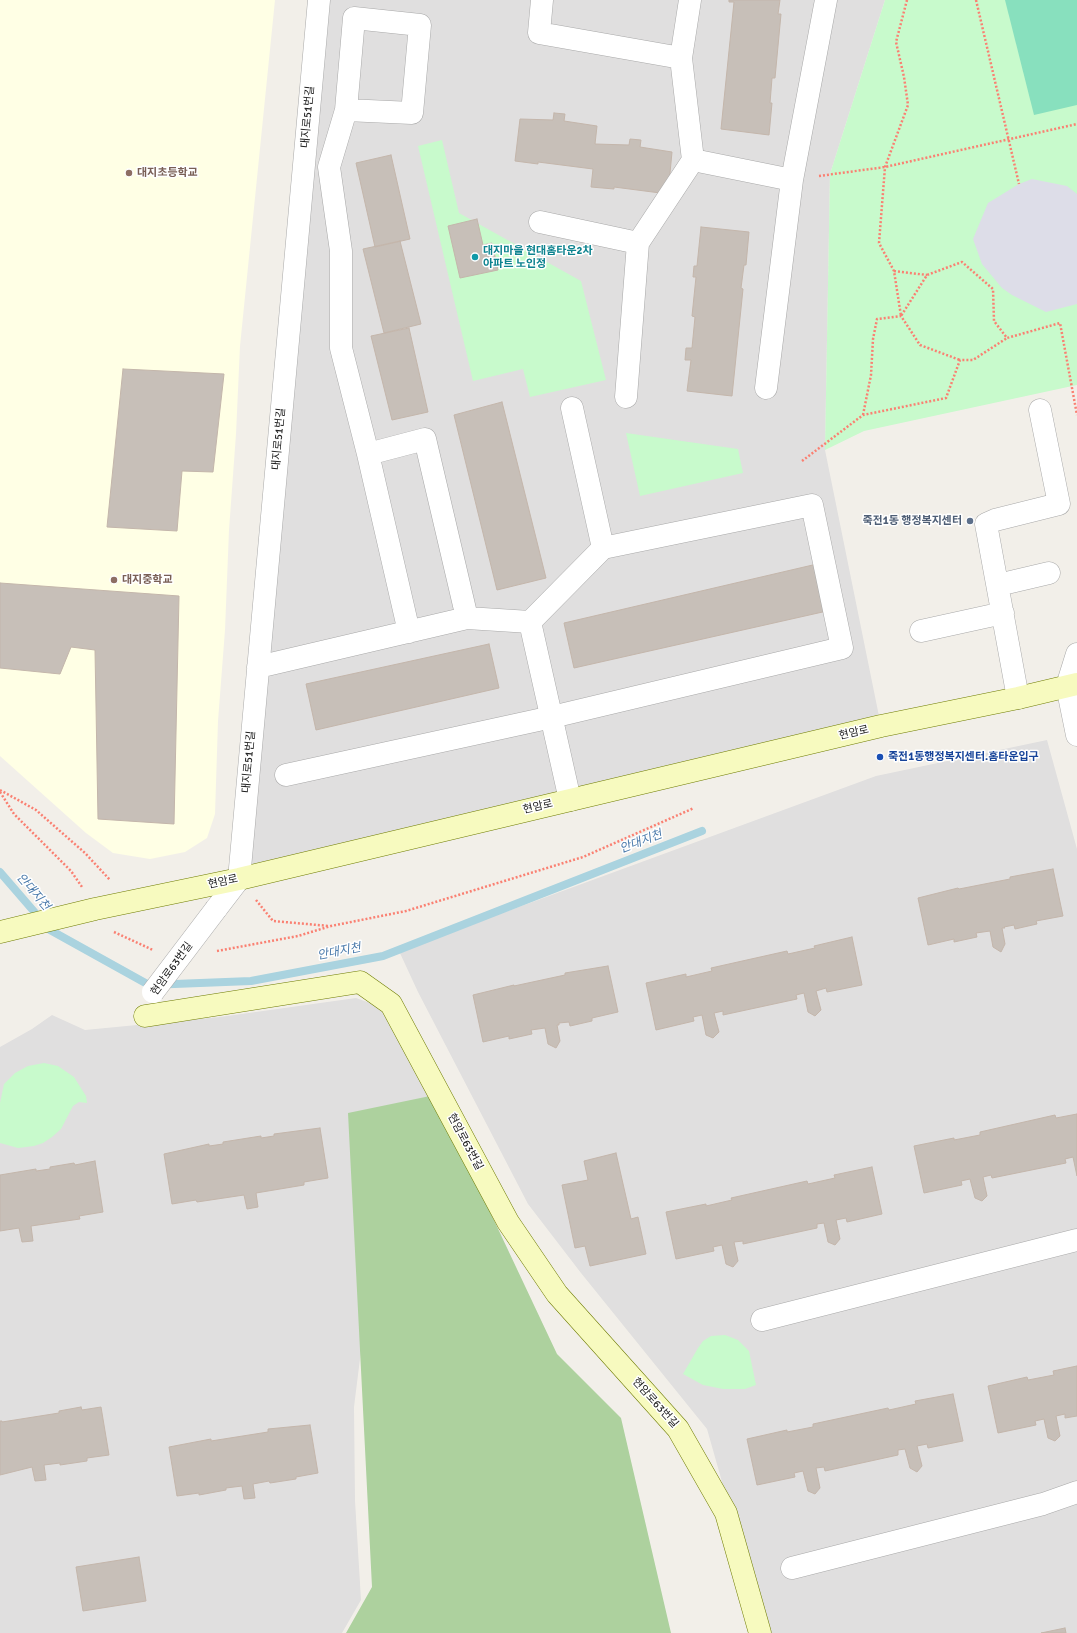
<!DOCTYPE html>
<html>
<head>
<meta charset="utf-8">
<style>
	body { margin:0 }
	canvas { display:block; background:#f2efe9 }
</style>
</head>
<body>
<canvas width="1077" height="1633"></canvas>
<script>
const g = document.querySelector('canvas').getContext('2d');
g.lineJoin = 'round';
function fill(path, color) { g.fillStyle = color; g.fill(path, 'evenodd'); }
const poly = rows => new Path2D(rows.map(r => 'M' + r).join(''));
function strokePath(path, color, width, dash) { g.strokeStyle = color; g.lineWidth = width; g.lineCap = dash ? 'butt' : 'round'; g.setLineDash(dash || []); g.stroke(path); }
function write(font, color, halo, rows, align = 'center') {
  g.font = font + ' Signika,"Noto Sans KR",sans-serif'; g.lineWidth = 3; g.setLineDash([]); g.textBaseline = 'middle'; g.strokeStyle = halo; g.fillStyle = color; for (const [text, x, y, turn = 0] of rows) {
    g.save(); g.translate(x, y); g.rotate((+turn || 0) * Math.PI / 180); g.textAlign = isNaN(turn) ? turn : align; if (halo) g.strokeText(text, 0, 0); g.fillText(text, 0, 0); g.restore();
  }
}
const residential = poly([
	[319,0,885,0,830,174,825,450,881,726,239,879],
	[1047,740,1077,849,1077,1633,765,1633,707,1429,581,1273,528,1204,418,992,399,951,876,776],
	[356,998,384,1008,459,1146,383,1174,354,1407,355,1501,361,1600,342,1633,0,1633,0,1047,32,1029,52,1015,85,1030,220,1017]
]);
const education = poly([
	[0,0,275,0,240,346,236,434,229,530,225,630,218,721,215,814,207,838,185,852,150,859,113,853,86,833,0,756]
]);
const forest = poly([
	[435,1095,557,1354,621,1418,671,1633,346,1633,372,1587,348,1113]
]);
const park = poly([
	[885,0,1077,0,1077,385,864,431,825,450,830,174],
	[442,140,459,213,581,281,606,380,530,397,523,369,473,381,418,146],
	[626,433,738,449,743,473,640,496],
	[44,1063,58,1066,74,1077,86,1096,87,1103,79,1102,73,1106,61,1129,52,1137,43,1143,34,1146,18,1148,0,1143,0,1103,4,1084,15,1073,28,1066],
	[725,1335,738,1340,749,1351,756,1385,745,1389,723,1389,703,1385,683,1374,698,1348,703,1341,711,1336]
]);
const pitch = poly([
	[1005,0,1077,0,1077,105,1034,115]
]);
const plaza = poly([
	[1032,179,1067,186,1077,194,1077,304,1046,312,1012,295,1002,288,982,264,973,239,988,203,1019,184]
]);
const stream = poly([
	[0,872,50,930,149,985,251,981,383,956,702,831]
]);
const building = poly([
	[729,0,780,0,778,14,781,14,775,78,772,78,770,103,772,103,769,135,721,129,734,2,729,2,729,0],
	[554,113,565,114,564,121,597,126,595,144,629,145,630,139,641,140,640,147,672,152,668,194,614,187,614,189,591,187,593,169,538,162,538,164,515,161,520,119,553,120,554,113],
	[391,155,410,239,375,247,356,163,391,155],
	[477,219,483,245,492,243,498,270,460,278,448,226,477,219],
	[701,227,749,232,746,265,744,265,741,288,743,289,732,396,687,391,691,360,685,360,686,348,692,348,695,317,692,316,696,277,693,277,694,266,697,266,701,227],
	[400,241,421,324,384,333,363,249,400,241],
	[409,328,428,412,392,420,371,336,409,328],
	[123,369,224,374,213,472,182,471,177,531,107,527,123,369],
	[502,402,546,578,497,590,454,415,502,402],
	[817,564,827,611,574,668,564,623,817,564],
	[0,583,179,596,174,824,98,819,95,650,71,647,60,674,0,668,0,583],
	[489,644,499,688,316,730,306,684,489,644],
	[1053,869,1063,916,1036,921,1037,924,1015,929,1014,925,1004,927,1005,928,1002,928,1005,944,1001,952,993,947,990,931,976,933,977,937,954,942,954,939,928,945,918,898,958,888,959,889,1010,879,1010,877,1053,869],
	[852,937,862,985,827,992,826,988,816,991,821,1010,815,1016,808,1012,804,993,796,995,797,999,723,1015,723,1011,714,1013,719,1032,713,1038,706,1035,702,1015,693,1017,694,1021,656,1030,646,983,686,974,686,977,712,971,711,968,787,951,788,954,815,948,814,946,852,937],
	[608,966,618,1012,592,1018,592,1021,570,1026,569,1022,559,1023,559,1025,557,1025,560,1041,556,1048,548,1044,545,1028,531,1030,532,1034,509,1039,509,1036,483,1042,473,995,514,985,514,986,565,975,565,973,608,966],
	[1077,1114,1077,1176,1073,1157,1065,1159,1066,1163,992,1178,991,1175,983,1177,987,1196,982,1201,975,1198,970,1179,961,1181,962,1185,924,1193,914,1146,954,1138,954,1140,980,1135,980,1132,1055,1115,1056,1118,1077,1114],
	[320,1128,328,1178,304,1182,304,1185,256,1193,258,1207,247,1209,244,1195,197,1202,196,1200,172,1204,164,1154,209,1144,209,1146,223,1144,223,1142,261,1136,261,1138,274,1136,274,1134,320,1128],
	[616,1153,631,1219,638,1217,646,1254,590,1266,585,1246,575,1248,562,1185,588,1180,584,1161,616,1153],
	[95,1161,103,1212,79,1216,80,1219,31,1226,33,1241,22,1242,19,1228,0,1231,0,1175,36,1169,36,1171,50,1169,50,1167,74,1163,75,1165,95,1161],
	[872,1167,882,1214,847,1222,846,1218,836,1220,840,1239,835,1245,828,1242,824,1223,817,1224,817,1228,743,1244,743,1241,734,1242,738,1261,733,1267,726,1264,722,1245,713,1247,714,1251,676,1259,666,1212,706,1204,706,1206,732,1200,731,1198,807,1181,808,1184,835,1178,834,1175,872,1167],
	[1077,1366,1077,1416,1065,1418,1065,1414,1056,1416,1060,1436,1055,1441,1048,1438,1044,1419,1035,1421,1036,1425,998,1433,988,1386,1027,1377,1028,1380,1054,1375,1053,1371,1077,1366],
	[953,1394,963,1441,928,1448,927,1444,917,1446,922,1466,917,1472,910,1468,905,1449,898,1450,898,1455,825,1471,824,1467,816,1468,820,1488,815,1494,808,1491,803,1471,794,1473,795,1477,757,1485,747,1439,787,1430,787,1432,813,1427,813,1424,888,1408,889,1410,916,1404,915,1401,953,1394],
	[81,1407,82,1410,101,1407,109,1455,87,1458,87,1461,60,1465,60,1463,44,1465,46,1480,35,1481,32,1467,0,1475,0,1421,2,1421,2,1422,59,1413,59,1411,81,1407],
	[310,1425,318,1473,296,1477,296,1479,270,1483,269,1481,253,1484,255,1498,244,1499,242,1486,226,1488,226,1490,199,1495,199,1493,177,1496,169,1447,211,1439,211,1441,268,1432,268,1429,310,1425],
	[139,1557,146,1601,83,1611,76,1567,139,1557],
	[1065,1628,1066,1633,1041,1633,1065,1628]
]);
const path = poly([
	[907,0,896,42,904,77,908,105,885,167,879,243,894,271,901,316,927,275,962,262,993,289,994,321,1007,338,1060,323,1077,415],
	[976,0,1019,184],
	[819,176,885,167,1077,124],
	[894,271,927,275],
	[863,415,871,375,873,339,877,319,901,316,920,345,960,360],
	[802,461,863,415,946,398,960,360,973,360,1007,338],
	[0,790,36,810,85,853,110,880],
	[0,792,14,814,71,871,82,887],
	[256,900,273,921,329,926],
	[114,932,153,950],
	[217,951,298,936,331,926,406,911,583,857,694,808]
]);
const street = poly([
	[542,0,539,33,681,58,690,0],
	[346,110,412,113,420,25,354,18,346,110,329,167,341,251,341,348,368,454],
	[693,160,792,180,766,388],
	[792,180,826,0],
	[540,222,638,243],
	[626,397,638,243,693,160,681,58],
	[572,408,603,548],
	[998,585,1049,573],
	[921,631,1003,613],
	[409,632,368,454,425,439,467,618],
	[1077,654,1067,686,1077,735],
	[258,667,467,618,530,622,570,800],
	[1018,698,986,524,995,520,1059,504,1040,410],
	[286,775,552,717,842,648,812,505,603,548,530,622],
	[216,909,239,879,319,0],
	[762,1320,1077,1240],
	[792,1568,1043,1504,1077,1492]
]);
const secondary = poly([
	[0,932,95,909,239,879,881,726,1018,698,1077,684],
	[145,1016,360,982,391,1004,508,1222,557,1294,678,1429,726,1513,760,1633]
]);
const streetBridge = poly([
	[153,992,216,909]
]);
const markers = [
	[129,173,4,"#8d6e63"],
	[475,257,4,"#0f9aa8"],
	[970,521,4,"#5c6f8a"],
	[114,580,4,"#8d6e63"],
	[880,757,4,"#1a4fb4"]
];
const streetNames = [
	["대지로51번길",308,117,-85],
	["대지로51번길",279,439,-85],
	["현암로",854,733,-13],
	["대지로51번길",249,762,-85],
	["현암로",538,807,-13],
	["현암로",223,882,-12],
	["현암로63번길",172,969,-54],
	["현암로63번길",465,1142,62],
	["현암로63번길",655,1403,48]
];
const educationNames = [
	["대지초등학교",137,173],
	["대지중학교",122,580]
];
const cultureNames = [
	["대지마을 현대홈타운2차",483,251],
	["아파트 노인정",483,264]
];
const serviceNames = [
	["죽전1동 행정복지센터",962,521]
];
const transitNames = [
	["죽전1동행정복지센터.홈타운입구",888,757]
];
const waterNames = [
	["안대지천",641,842,-21],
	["안대지천",33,892,49],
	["안대지천",339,952,-11]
];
fill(residential, '#e0dfdf');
fill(education, '#ffffe5');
fill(forest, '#add19e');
fill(park, '#c8facc');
fill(pitch, '#88e0be');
fill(plaza, '#dddde8');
strokePath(stream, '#aad3df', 8);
fill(building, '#c7bfb8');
strokePath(building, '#c4b6ab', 1);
strokePath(street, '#a9a9a9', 23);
strokePath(secondary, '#707d05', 23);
strokePath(path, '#fa8072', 2.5, [2, 2]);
strokePath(street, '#fff', 22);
strokePath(secondary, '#f7fabf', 22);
strokePath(streetBridge, '#a9a9a9', 23, []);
strokePath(streetBridge, '#fff', 22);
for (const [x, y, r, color] of markers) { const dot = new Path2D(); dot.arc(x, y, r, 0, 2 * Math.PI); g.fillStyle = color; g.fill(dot); strokePath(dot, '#fff', 1.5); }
write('11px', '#222', '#fff', streetNames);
write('bold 11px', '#785e54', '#fff', educationNames, 'left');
write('bold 11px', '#0d838f', '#fff', cultureNames, 'left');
write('bold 11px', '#4e5e75', '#fff', serviceNames, 'right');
write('bold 11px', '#164399', '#fff', transitNames, 'left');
write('italic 12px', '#4a7aab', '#fff', waterNames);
</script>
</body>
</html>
